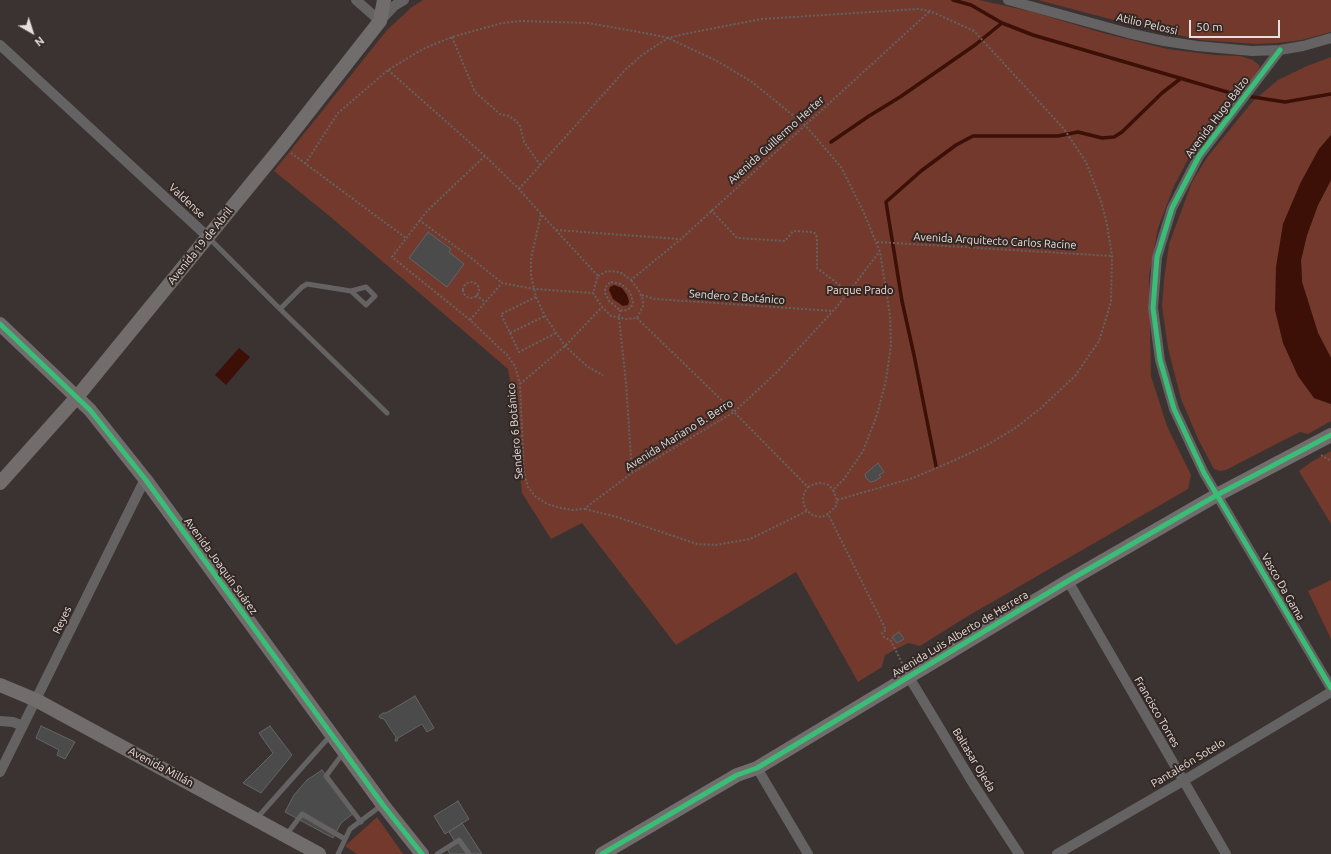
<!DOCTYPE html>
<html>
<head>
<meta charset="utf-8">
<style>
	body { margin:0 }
	#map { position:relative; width:1331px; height:854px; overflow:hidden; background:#3a3332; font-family:Ubuntu,sans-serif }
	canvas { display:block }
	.north { position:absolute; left:12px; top:12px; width:40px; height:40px; -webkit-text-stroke:3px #332724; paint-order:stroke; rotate:141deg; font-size:11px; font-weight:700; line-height:16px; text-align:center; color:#e7dfdd }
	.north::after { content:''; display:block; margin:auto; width:14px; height:18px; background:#e7dfdd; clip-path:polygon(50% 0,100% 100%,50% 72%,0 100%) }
	.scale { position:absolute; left:1189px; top:20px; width:91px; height:18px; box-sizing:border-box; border:2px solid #e7dfdd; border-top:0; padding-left:5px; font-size:12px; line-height:14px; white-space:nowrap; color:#e7dfdd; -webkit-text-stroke:3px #332724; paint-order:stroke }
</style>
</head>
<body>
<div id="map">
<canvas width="1331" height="854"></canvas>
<div class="north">N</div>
<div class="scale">50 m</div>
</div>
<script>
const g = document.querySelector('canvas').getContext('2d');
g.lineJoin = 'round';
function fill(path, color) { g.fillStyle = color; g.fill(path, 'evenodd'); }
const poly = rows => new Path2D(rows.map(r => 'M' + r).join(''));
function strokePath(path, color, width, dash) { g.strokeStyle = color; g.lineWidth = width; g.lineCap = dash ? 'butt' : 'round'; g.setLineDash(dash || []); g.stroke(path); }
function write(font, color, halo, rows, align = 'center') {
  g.font = font + ' Ubuntu,sans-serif'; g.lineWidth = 4; g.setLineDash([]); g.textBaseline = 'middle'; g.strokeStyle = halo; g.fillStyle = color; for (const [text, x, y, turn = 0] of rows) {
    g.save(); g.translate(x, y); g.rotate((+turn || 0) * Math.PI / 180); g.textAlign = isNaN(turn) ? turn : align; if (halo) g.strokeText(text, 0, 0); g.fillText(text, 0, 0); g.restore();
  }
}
const green = poly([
	[423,0,979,0,1033,12,1103,33,1167,49,1215,55,1240,56,1253,60,1260,66,1256,75,1219,117,1193,150,1174,186,1158,228,1149,276,1151,376,1167,426,1191,475,1188,489,968,616,920,646,908,643,885,655,882,667,858,682,796,572,676,645,582,523,551,539,522,493,513,398,508,369,333,219,274,171,387,30,412,7],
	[1038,0,1331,0,1331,32,1302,40,1278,43,1256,44,1200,40,1106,18],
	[1331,57,1331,93,1330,94,1331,94,1331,135,1319,149,1301,182,1283,224,1314,398,1331,404,1331,421,1308,434,1300,432,1284,440,1226,470,1220,471,1214,469,1199,441,1181,399,1168,348,1162,306,1164,280,1169,244,1192,182,1208,156,1253,101,1278,80,1307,66],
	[1331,180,1331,358,1318,333,1302,282,1301,260,1307,235,1318,205],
	[1331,451,1331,524,1299,471,1311,462],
	[1331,580,1331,639,1308,591],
	[377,817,403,854,357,854,345,846]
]);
const water = poly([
	[1331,135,1331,180,1318,205,1307,235,1301,260,1302,282,1318,333,1331,358,1331,404,1314,398,1298,376,1283,343,1275,310,1276,267,1283,224,1301,182,1319,149],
	[614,285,622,288,627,295,629,301,628,305,623,306,613,299,609,290,610,287],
	[239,348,250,357,226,385,215,375]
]);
const stream = poly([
	[953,0,971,5,1002,23,1033,35,1234,94,1285,102,1331,94],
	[831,142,869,116,900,97,975,45,1002,23],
	[936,466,914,355,902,301,886,202,921,171,956,145,973,136,1058,136,1078,132,1102,138,1114,137,1122,132,1162,93,1180,79]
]);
const building = poly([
	[428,232,451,249,449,252,464,264,447,287,409,258,428,232],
	[878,463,884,472,879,475,881,477,875,481,870,482,866,478,865,474,878,463],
	[899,632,904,639,897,643,892,637,899,632],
	[415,696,434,728,427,732,422,724,398,738,397,741,395,741,396,737,384,719,380,718,379,716,383,713,386,713,415,696],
	[41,726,75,742,65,759,57,755,59,750,36,738,41,726],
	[270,726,292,755,261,793,243,783,273,753,259,733,270,726],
	[322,770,355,812,341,823,333,838,285,812,294,795,307,780,322,770],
	[458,801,469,819,445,834,434,816,458,801],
	[462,823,482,854,450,854,447,849,456,843,449,832,462,823]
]);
const path = poly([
	[452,37,475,92,500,114,509,116,516,121,520,126,524,142,541,166],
	[388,70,485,156,519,189,541,214,598,276,593,293,602,307],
	[291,153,406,238],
	[485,156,427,211,392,257,470,320,507,355,515,366,520,384,524,472,528,487,535,496,547,504,561,508,572,510,584,509,632,473,734,412,777,372,833,311,849,292,879,252],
	[305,164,338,113,388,70,423,49,452,37,502,23,521,21,588,23,650,34,668,38,717,61,752,82,805,125,841,167,864,213,880,252,890,315,891,345,886,380,877,415,863,451,844,479,833,490,837,500,836,506,828,514],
	[519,189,626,69,642,55,668,38,689,33,762,19,918,9,930,11,974,31,1064,129,1086,162,1101,201,1107,224,1112,256,1111,302,1099,341,1075,376,1041,408,1014,429,985,446,953,461,913,478,837,500],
	[711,210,737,238,785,241,793,231,813,232,816,234,817,238,817,268,849,292],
	[541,215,531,258,531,276,536,297,545,316,565,346,588,367,603,375],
	[419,220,470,257,502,283],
	[556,230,679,239],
	[877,242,1112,256],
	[598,276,607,271,620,272,631,280,681,239,930,11],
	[611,282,621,284,630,292,633,302,631,308,624,311,620,310,609,301,605,293,605,289,607,285,611,282],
	'463 290a8 8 0 1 1 16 0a8 8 0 1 1-16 0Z',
	[476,295,485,302],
	[642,295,655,299,833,311],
	[536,297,501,314,519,352,556,333],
	[620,310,619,318,626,383,632,473],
	[637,318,734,412,808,487,804,493,803,499,804,505,807,511,814,516,822,517,828,514,886,630,882,633,884,637,891,641,903,665],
	[470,320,502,283,534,289,593,293],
	[510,333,545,316],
	[520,384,565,346,602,307,611,316,627,319,637,318,643,306,643,300,638,289,631,280],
	[1321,455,1331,461],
	[808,487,814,484,822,483,829,485,833,490],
	[585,509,617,517,697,544,716,545,750,539,807,511]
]);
const lane = poly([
	[208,237,280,309,387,413],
	[280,309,302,287,307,284,351,291,366,305,375,296,366,287,351,291],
	[344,752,326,776,361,822],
	[257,818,330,736],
	[287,834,302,814,345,839],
	[338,854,350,829,382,805],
	[437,854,459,840,469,854]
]);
const street = poly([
	[356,0,380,21,394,6,404,0],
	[1008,0,1128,33,1164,41,1197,46,1252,51,1280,50,1303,46,1331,38],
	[0,45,208,237],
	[1280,50,1199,156,1172,208,1157,257,1153,308,1160,360,1174,409,1204,473,1331,688],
	[1068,581,1226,854],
	[909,677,974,785,1019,854],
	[0,721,13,722,23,726],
	[757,768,808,854],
	[0,772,145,479],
	[1057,854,1183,781,1331,692]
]);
const secondary = poly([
	[0,324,90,410,145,479,383,805,422,854],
	[0,483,77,397,282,146,380,21,384,0],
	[0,685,36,700,319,854],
	[602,854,737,775,757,768,1068,581,1217,495,1331,435]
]);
const cycleway = poly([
	[1280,50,1199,156,1172,208,1157,257,1153,308,1160,360,1174,409,1204,473,1331,688],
	[0,324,90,410,145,479,383,805,422,854],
	[602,854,737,775,757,768,1068,581,1217,495,1331,435]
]);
const streetNames = [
	["Atilio Pelossi",1147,24,13],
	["Avenida Hugo Balzo",1217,117,-53],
	["Avenida Guillermo Herter",776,140,-42],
	["Valdense",187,201,43],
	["Avenida Arquitecto Carlos Racine",995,241,3],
	["Avenida 19 de Abril",200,246,-51],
	["Sendero 2 Botánico",737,297,4],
	["Sendero 6 Botánico",515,431,-95],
	["Avenida Mariano B. Berro",679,435,-32],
	["Avenida Joaquín Suárez",221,566,54],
	["Vasco Da Gama",1283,587,60],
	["Reyes",62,620,-64],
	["Avenida Luis Alberto de Herrera",960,634,-31],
	["Francisco Torres",1157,712,60],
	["Baltasar Ojeda",974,760,59],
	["Pantaleón Sotelo",1188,763,-31],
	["Avenida Millán",161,767,28]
];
const parkNames = [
	["Parque Prado",860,290]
];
fill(green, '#72392c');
fill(water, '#3c1007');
strokePath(stream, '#3c1007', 3.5);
fill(building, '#4c4b4c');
strokePath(building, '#656466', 1);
strokePath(path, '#656362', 2, [2, 2]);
strokePath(lane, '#646262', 5);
strokePath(street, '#646262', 10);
strokePath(secondary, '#706d6c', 14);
strokePath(cycleway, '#3abd76', 5);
write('11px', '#e7dfdd', '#332724', streetNames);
write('11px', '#f8ddd6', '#332724', parkNames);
</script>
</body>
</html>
